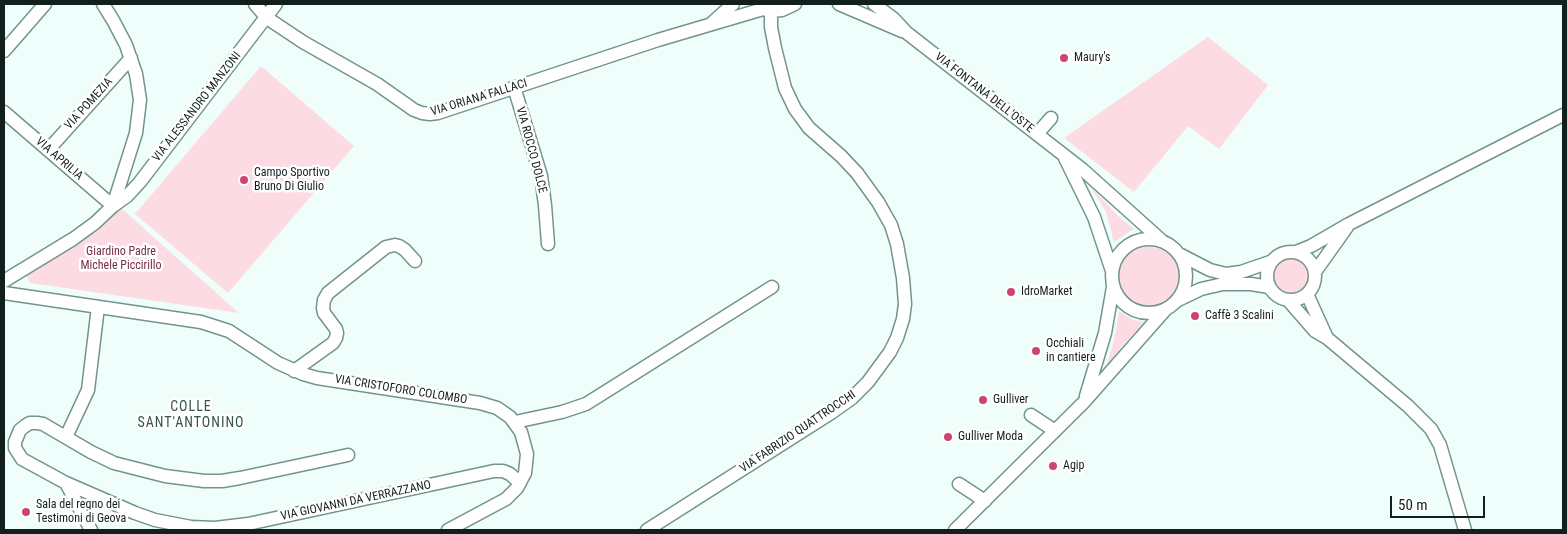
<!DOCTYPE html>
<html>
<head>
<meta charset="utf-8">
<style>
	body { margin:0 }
	#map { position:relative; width:1567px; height:534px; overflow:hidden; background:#f0fefb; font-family:"Roboto Condensed",sans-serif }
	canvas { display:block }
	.frame { position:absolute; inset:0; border:5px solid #12201d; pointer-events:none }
	.scale { position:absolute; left:1390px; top:496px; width:95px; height:22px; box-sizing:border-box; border:2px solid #12201d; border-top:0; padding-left:6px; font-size:15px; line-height:18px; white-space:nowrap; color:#12201d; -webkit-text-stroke:4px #fff; paint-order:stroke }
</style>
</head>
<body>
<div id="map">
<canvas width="1567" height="534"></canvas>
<div class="frame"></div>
<div class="scale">50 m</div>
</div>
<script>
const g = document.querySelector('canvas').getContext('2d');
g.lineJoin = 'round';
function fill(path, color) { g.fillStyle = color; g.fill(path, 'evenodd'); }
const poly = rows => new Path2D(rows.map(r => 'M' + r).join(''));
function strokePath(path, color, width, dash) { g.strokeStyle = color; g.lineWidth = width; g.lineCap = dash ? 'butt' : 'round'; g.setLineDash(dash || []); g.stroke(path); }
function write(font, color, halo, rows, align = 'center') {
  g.font = font + ' "Roboto Condensed",sans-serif'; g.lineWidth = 5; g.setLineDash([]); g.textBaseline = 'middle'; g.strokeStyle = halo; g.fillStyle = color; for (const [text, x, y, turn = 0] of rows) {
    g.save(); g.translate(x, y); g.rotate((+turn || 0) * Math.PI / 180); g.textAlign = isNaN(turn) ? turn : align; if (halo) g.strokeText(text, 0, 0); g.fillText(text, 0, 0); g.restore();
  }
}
const green = poly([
	[1208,37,1268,85,1219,149,1188,126,1134,192,1064,138],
	[261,66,354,146,228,293,135,214],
	[1090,186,1118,216,1134,229,1114,242,1106,212],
	[121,208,239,313,30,283,26,274,100,229],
	'1119 277a30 30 0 1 1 60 0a30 30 0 1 1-60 0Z',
	'1272 277a18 18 0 1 1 36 0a18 18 0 1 1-36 0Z',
	[1119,311,1133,320,1145,322,1121,347,1106,368,1114,341]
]);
const minor = poly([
	[255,4,267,18,303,42,377,84,414,110,422,113,430,114,438,113,658,40,763,9],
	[839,4,902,31],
	[874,4,894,19,907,33,1083,170,1161,240],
	[762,9,771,11,782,10,795,4],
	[712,23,733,4],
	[4,51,45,4],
	[514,87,541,176,545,205,548,244],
	[4,112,113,206],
	[1037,134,1051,118],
	[48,150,131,58],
	[1065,158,1094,217,1112,271],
	[113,206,127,196,140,182,276,4],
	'1112 276a37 37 0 1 1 74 0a37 37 0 1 1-74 0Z',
	'1267 276a24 24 0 1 1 48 0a24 24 0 1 1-48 0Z',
	[1296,252,1311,246,1349,224,1563,115],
	[1181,255,1210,270,1226,274,1241,272,1270,262],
	[1315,272,1347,227],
	[4,281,73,239,95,223,113,206,136,133,140,100,136,74,126,45,114,22,103,4],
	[4,293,201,322,229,331,278,363,303,374,317,378,480,403,497,408,510,417,521,432,527,454,525,473,517,488,506,499,448,530],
	[1307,294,1327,338],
	[1178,300,1201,289,1223,284,1251,284,1269,287],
	[1288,300,1315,331,1327,338,1408,406,1431,429,1440,445,1465,530],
	[294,371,333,343,336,338,337,333,336,329,324,313,323,308,324,300,328,293,386,247,395,245,399,246,405,250,415,261],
	[1086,396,1105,333,1113,287],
	[1031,415,1055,431],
	[515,422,562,412,586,404,772,287],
	[66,437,88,390,98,307],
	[348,455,240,478,222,481,204,481,165,476,114,463,91,452,43,424,37,423,30,423,25,426,20,430,15,442,15,448,22,459,66,483,135,513,155,520,191,527,215,528,248,524,494,471,503,471,510,474,520,483],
	[66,483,91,530],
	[959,484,985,501],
	[647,530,831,413,852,398,868,382,890,352,897,338,903,319,905,304,903,278,897,244,891,225,878,202,857,173,841,156,809,128,795,109,785,88,775,48,771,27,771,11],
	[955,530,1083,403,1166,309]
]);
const markers = [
	[1064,58,5,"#ce4274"],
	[244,180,5,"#ce4274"],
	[1011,292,5,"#ce4274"],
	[1195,316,5,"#ce4274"],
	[1036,351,5,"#ce4274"],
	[983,400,5,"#ce4274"],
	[948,437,5,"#ce4274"],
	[1053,466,5,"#ce4274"],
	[26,512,5,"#ce4274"]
];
const poiNames = [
	["Maury's",1074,58],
	["Campo Sportivo",254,173],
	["Bruno Di Giulio",254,187],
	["IdroMarket",1021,292],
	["Caffè 3 Scalini",1205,316],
	["Occhiali",1046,344],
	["in cantiere",1046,358],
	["Gulliver",993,400],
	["Gulliver Moda",958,437],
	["Agip",1063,466],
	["Sala del regno dei",36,505],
	["Testimoni di Geova",36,519]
];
const streetNames = [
	["VIA FONTANA DELL'OSTE",984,93,38],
	["VIA ORIANA FALLACI",479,98,-17],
	["VIA POMEZIA",89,104,-48],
	["VIA ALESSANDRO MANZONI",197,107,-52],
	["VIA ROCCO DOLCE",531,150,75],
	["VIA APRILIA",59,159,41],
	["VIA CRISTOFORO COLOMBO",401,390,9],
	["VIA FABRIZIO QUATTROCCHI",798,432,-34],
	["VIA GIOVANNI DA VERRAZZANO",356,501,-12]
];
const parkNames = [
	["Giardino Padre",121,252],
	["Michele Piccirillo",121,266]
];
const neighbourhoodNames = [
	["COLLE",191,407],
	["SANT'ANTONINO",191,423]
];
fill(green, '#fcdbe2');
strokePath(minor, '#72948d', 15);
strokePath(minor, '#fff', 12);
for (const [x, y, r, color] of markers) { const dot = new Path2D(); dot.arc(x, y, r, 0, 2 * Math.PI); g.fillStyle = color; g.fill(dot); strokePath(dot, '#fff', 2); }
write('12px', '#12201d', '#fff', poiNames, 'left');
write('12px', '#12201d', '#fff', streetNames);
write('12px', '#772e46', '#fff', parkNames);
g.letterSpacing = '1px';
write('14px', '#35554f', '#fff', neighbourhoodNames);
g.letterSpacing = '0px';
</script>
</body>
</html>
